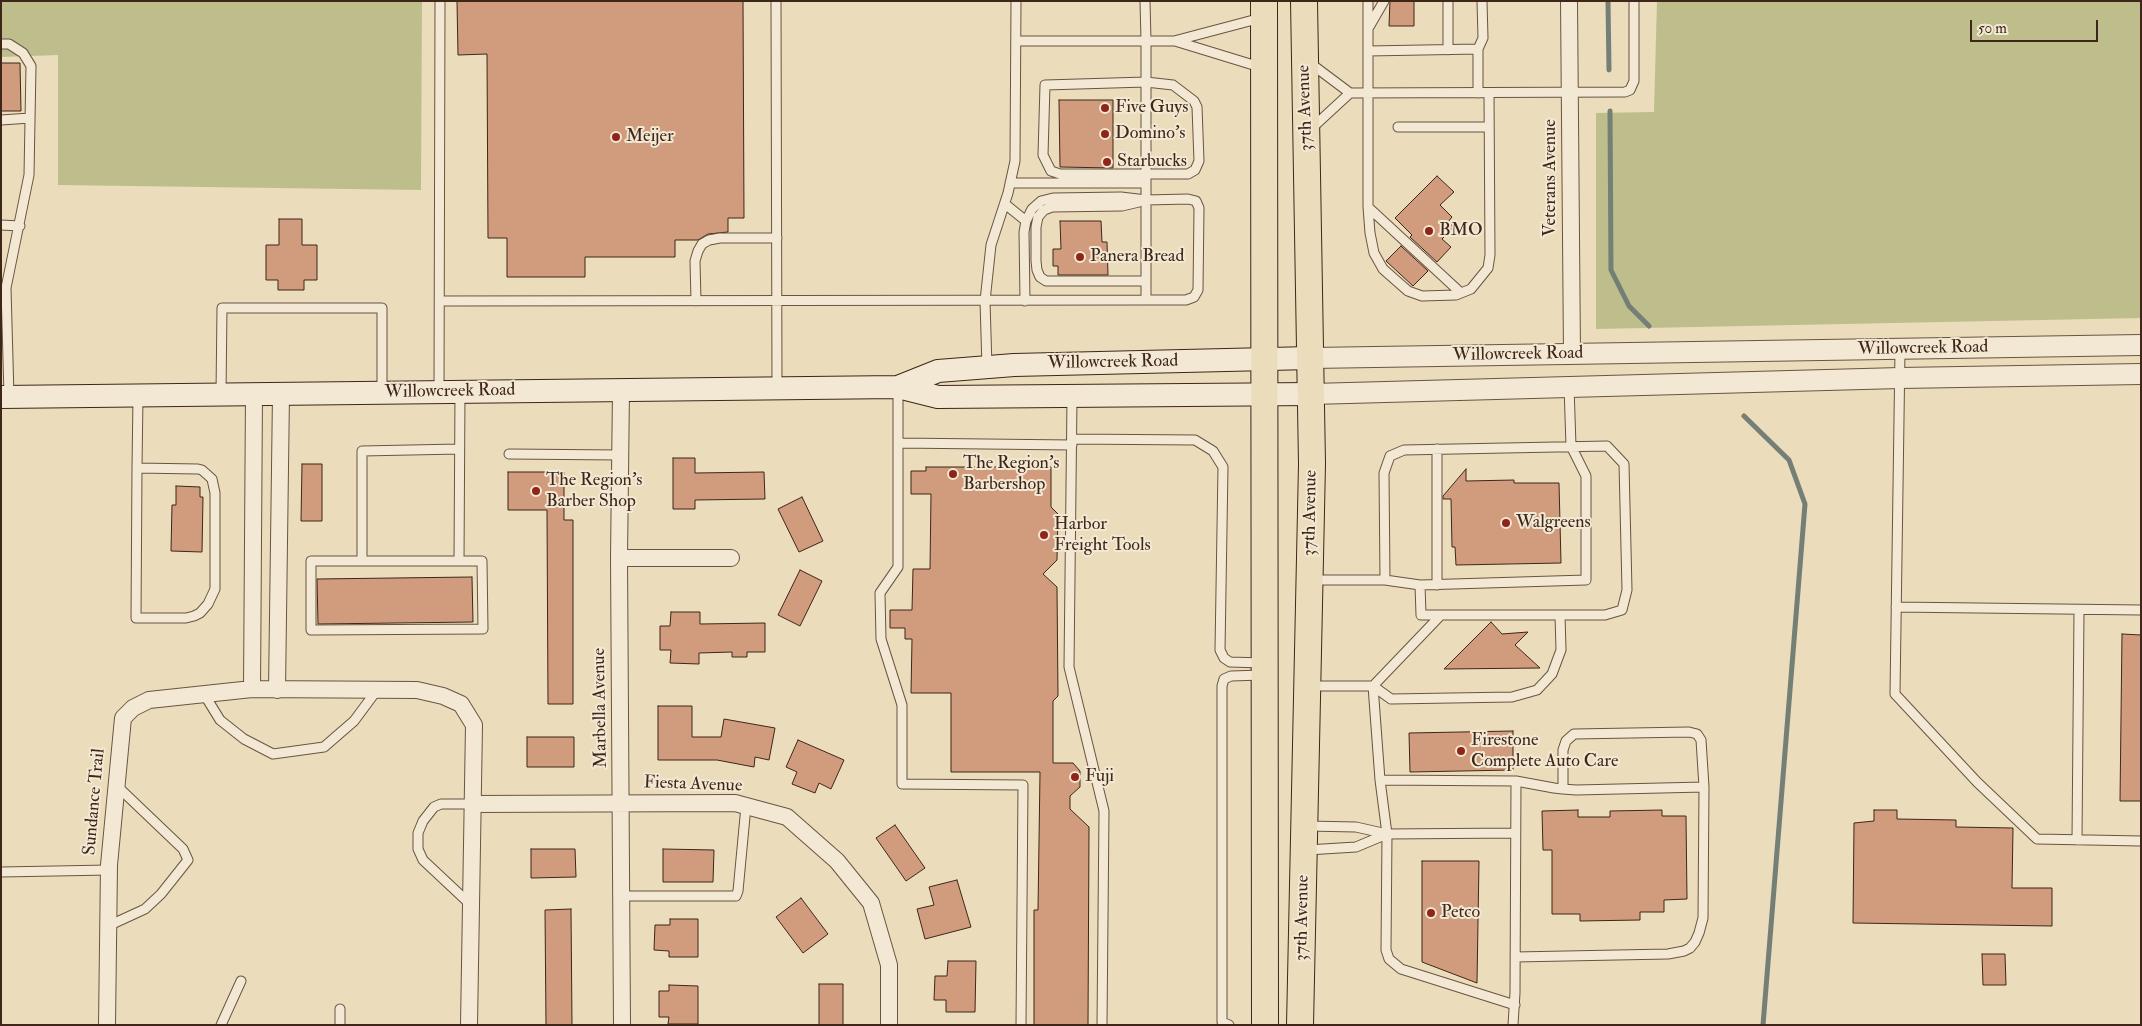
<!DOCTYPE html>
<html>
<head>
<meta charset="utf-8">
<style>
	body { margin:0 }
	#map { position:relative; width:2142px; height:1026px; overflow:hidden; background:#ebdcbb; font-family:"IM FELL Double Pica",serif }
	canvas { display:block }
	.frame { position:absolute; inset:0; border:2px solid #3e2619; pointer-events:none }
	.scale { position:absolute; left:1970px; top:20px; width:128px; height:22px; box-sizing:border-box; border:2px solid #3e2619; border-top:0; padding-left:6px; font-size:15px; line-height:18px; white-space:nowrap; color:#3e2619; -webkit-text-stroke:4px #f2e8d3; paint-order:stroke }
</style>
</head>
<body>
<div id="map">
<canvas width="2142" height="1026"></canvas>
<div class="frame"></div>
<div class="scale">50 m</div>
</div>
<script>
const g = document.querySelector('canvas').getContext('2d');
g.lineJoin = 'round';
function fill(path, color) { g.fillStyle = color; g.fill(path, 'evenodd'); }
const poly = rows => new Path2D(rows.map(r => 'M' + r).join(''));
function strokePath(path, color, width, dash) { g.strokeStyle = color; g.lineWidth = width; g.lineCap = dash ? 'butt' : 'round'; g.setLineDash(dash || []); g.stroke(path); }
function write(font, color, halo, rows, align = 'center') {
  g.font = font + ' "IM FELL Double Pica",serif'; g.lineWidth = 4; g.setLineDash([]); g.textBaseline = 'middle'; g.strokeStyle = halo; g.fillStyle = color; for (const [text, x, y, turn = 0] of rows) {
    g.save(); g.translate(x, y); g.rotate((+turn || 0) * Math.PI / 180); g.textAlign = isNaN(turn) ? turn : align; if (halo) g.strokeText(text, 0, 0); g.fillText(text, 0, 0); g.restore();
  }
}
const green = poly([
	[1,1,422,1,421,190,58,185,58,55,1,57],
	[1657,1,2141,1,2141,318,1596,329,1596,113,1654,112]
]);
const stream = poly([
	[1608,1,1609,70],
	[1610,111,1611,270,1629,306,1649,326],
	[1744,416,1789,460,1805,504,1763,1025]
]);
const building = poly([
	[457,1,743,1,744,218,728,218,728,232,708,234,698,240,675,240,675,257,585,257,585,277,507,277,507,238,488,238,487,54,458,55,457,1],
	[1390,1,1414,1,1414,26,1389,26,1390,1],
	[1,63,20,63,21,111,1,111,1,63],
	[1059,100,1113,100,1113,168,1060,167,1059,100],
	[1437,176,1454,192,1440,205,1452,217,1448,222,1454,227,1442,239,1451,247,1437,262,1410,237,1412,235,1395,218,1437,176],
	[279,219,302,219,302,245,317,245,317,280,304,280,304,290,278,290,278,280,266,280,266,245,279,245,279,219],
	[1060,221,1101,221,1102,242,1107,242,1108,275,1058,275,1058,266,1053,266,1053,249,1061,249,1060,221],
	[1401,246,1428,271,1413,286,1386,261,1401,246],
	[673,458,695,458,695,473,764,472,765,499,695,500,695,509,673,509,673,458],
	[302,464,322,464,322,521,301,521,302,464],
	[926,467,1051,467,1051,507,1058,514,1057,560,1043,574,1057,587,1058,696,1053,701,1053,763,1073,763,1080,771,1080,787,1070,796,1070,809,1089,827,1088,1025,1034,1025,1034,910,1038,910,1040,772,951,772,951,693,911,693,912,639,905,639,905,628,890,628,890,610,912,610,913,569,930,569,931,494,911,494,911,471,926,471,926,467],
	[1466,469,1466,481,1514,480,1514,483,1559,483,1561,563,1456,565,1455,547,1452,547,1451,499,1443,499,1443,496,1466,469],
	[508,472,564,472,564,520,573,520,573,704,548,704,547,510,508,510,508,472],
	[176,486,200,487,200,497,203,497,202,552,171,551,172,505,176,505,176,486],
	[802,497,823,541,799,552,778,509,802,497],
	[800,570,822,581,800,626,778,615,800,570],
	[472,577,473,622,318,624,317,579,472,577],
	[671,612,700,612,700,624,765,623,765,652,747,652,747,657,732,657,732,652,699,653,699,664,670,663,671,650,660,650,660,626,670,626,671,612],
	[1491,622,1502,634,1528,632,1515,645,1540,668,1444,669,1491,622],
	[2122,634,2141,635,2141,801,2120,801,2122,634],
	[658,706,692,706,692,737,721,737,724,719,775,728,769,760,755,757,754,767,717,760,658,760,658,706],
	[1513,731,1513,770,1410,772,1409,733,1513,731],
	[527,737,574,737,574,767,527,767,527,737],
	[798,740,844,760,831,789,819,783,815,793,792,784,797,772,786,767,798,740],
	[1578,810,1578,817,1610,817,1610,811,1662,810,1662,816,1686,816,1687,899,1664,900,1664,912,1640,912,1640,920,1580,921,1580,914,1552,914,1552,850,1543,850,1542,811,1578,810],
	[1874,810,1897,810,1897,819,1956,820,1956,827,2013,828,2012,888,2052,888,2052,926,1853,923,1854,823,1874,821,1874,810],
	[895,825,925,868,906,881,876,838,895,825],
	[531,849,575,849,576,877,531,878,531,849],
	[663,849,714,850,713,882,663,882,663,849],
	[1422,861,1479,861,1477,983,1422,962,1422,861],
	[957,880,971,927,925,939,917,909,934,905,929,887,957,880],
	[801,898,828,934,803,953,776,917,801,898],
	[571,909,572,1025,546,1025,545,910,571,909],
	[670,919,698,919,698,957,669,957,669,951,654,950,655,925,670,925,670,919],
	[1982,954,2005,954,2006,985,1983,985,1982,954],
	[948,961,976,961,975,1012,946,1012,946,1000,934,1000,935,976,947,976,948,961],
	[819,984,843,984,843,1025,819,1025,819,984],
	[669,985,698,986,698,1024,668,1024,669,1017,659,1017,659,991,669,991,669,985]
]);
const service = poly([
	[776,1,777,388],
	[1145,1,1146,41,1174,41,1261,18],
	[1448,1,1448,50],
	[1369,27,1384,1],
	[1175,41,1260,67],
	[1,44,9,44,23,53,31,66,29,175,6,288,9,396],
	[1478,49,1483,38,1482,1],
	[1368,51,1368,1],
	[1310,63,1350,93,1625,92,1630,90,1634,81,1634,1],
	[1146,82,1173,85,1194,101,1197,107,1199,161,1195,170,1188,174,1060,174,1051,171,1043,155,1045,85,1146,82],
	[1478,93,1478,49,1368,51,1368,207,1370,233,1374,253,1383,269,1408,291,1422,296,1456,295,1471,289,1488,268,1490,255,1489,93],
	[1,120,30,118],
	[1398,127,1489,127],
	[1312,128,1350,93],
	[1010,183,1146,183],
	[1139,202,1122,206,1052,207,1044,210,1038,217,1036,227,1036,261,1037,270,1040,277,1046,281,1146,281],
	[1005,204,1026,221],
	[1368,207,1461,293],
	[1,225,20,226],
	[440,301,1146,300,1146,41,1016,41],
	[696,301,695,261,698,251,702,244,709,240,720,238,777,238],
	[1025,301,1024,232,1026,221,1032,209,1041,201,1053,198,1121,197,1146,200,1188,199,1196,201,1199,208,1198,290,1194,297,1186,300,1146,300],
	[1900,350,1895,694,1977,782,2037,839,2141,841],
	[987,367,985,301,991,245,1008,193,1015,161,1016,1],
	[898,388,898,567,880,593,881,639,902,705,902,784,1023,785,1021,1025],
	[439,391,440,1],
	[221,394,222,308,382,308,382,393],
	[1072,397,1069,667,1104,811,1102,1025],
	[1072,439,1195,440,1213,451,1223,467,1220,650,1224,658,1230,662,1263,663],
	[899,443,1072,445],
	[459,449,362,451,362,561,459,561,460,392],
	[1437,449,1437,585],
	[509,454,620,455],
	[137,468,198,469,202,470,212,479,215,493,215,589,208,604,200,613,194,616,186,618,136,618,137,468,138,396],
	[362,561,311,561,311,630,483,629,482,561,459,561],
	[1313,580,1385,580,1420,585,1586,580,1586,476,1571,446,1569,386],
	[1385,580,1384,473,1390,456,1404,450,1607,446,1624,464,1627,590,1622,610,1605,615,1421,615,1420,585],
	[1896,607,2141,610],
	[1309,686,1373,686,1441,615],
	[1373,686,1391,699,1512,697,1537,690,1552,674,1561,650,1560,615],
	[1373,686,1380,780,1516,781],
	[204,694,220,720,244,739,273,754,324,747,354,721,377,690],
	[1380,780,1387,834,1386,950,1389,959,1401,969,1515,1005],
	[1387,834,1515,833],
	[2077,840,2079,610],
	[1307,850,1356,847,1387,834,1356,827,1307,826],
	[1,872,109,870],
	[622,896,736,896,738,891,746,806],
	[471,905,423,860,418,849,418,833,423,821,434,807,441,804,472,804],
	[108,926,145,909,161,894,188,860,183,849,117,786],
	[1515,957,1668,954,1684,951,1690,948,1695,942,1699,933,1703,918,1704,787],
	[221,1025,241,981],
	[340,1025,340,1009],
	[1229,1025,1222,1022,1222,686,1224,679,1231,676,1262,675],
	[1513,1025,1515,993,1516,781,1554,788,1563,789,1576,790,1704,787,1701,740,1697,734,1689,732,1574,734,1566,741,1563,750,1563,789]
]);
const minor = poly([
	[1569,1,1572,354],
	[621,390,619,558,622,1025],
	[619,558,731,558],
	[252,689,254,394],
	[277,690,281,394],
	[472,804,735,803,787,817,837,861,871,903,889,965,889,1025],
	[107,1025,109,865,123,718,133,708,149,700,252,689,417,690,443,696,461,704,474,725,469,1025]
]);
const tertiary = poly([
	[1311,358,2141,345],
	[1312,394,1900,378,2141,374]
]);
const secondary = poly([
	[898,387,938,371,1014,365,1311,358],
	[1,397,898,387,938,397,1312,394]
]);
const primary = poly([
	[1264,1,1265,1025],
	[1300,1025,1312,464,1304,1]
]);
const markers = [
	[1105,108,5,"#8f2418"],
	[1105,134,5,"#8f2418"],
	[616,137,5,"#8f2418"],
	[1107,162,5,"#8f2418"],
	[1429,231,5,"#8f2418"],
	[1080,257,5,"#8f2418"],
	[953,474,5,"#8f2418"],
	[536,491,5,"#8f2418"],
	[1506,523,5,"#8f2418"],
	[1044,535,5,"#8f2418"],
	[1461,751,5,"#8f2418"],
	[1075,777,5,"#8f2418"],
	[1431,913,5,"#8f2418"]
];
const poiNames = [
	["Five Guys",1115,108],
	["Domino's",1115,134],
	["Meijer",626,137],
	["Starbucks",1117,162],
	["BMO",1439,231],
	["Panera Bread",1090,257],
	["The Region's",963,464],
	["Barbershop",963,485],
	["The Region’s",546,481],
	["Barber Shop",546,502],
	["Walgreens",1516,523],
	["Harbor",1054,525],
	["Freight Tools",1054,546],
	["Firestone",1471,741],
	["Complete Auto Care",1471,762],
	["Fuji",1085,777],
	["Petco",1441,913]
];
const streetNames = [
	["37th Avenue",1306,108,-92],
	["Veterans Avenue",1551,178,-90],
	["Willowcreek Road",1923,349,-1],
	["Willowcreek Road",1518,355,-1],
	["Willowcreek Road",1113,363,-1],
	["Willowcreek Road",450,392,-1],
	["37th Avenue",1311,513,-89],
	["Marbella Avenue",601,708,-91],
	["Fiesta Avenue",693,785,2],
	["Sundance Trail",95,802,-85],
	["37th Avenue",1303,918,-89]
];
fill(green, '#bebe8c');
strokePath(stream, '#747f75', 5);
fill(building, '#d19b7d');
strokePath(building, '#3e2619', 1);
strokePath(service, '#695442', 11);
strokePath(minor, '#695442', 18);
strokePath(tertiary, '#695442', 22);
strokePath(secondary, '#3e2619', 24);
strokePath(primary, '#3e2619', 28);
strokePath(service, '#f2e8d3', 9);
strokePath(minor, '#f2e8d3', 16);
strokePath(tertiary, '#f2e8d3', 20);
strokePath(secondary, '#f2e8d3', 22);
strokePath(primary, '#ebdcbb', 26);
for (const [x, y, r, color] of markers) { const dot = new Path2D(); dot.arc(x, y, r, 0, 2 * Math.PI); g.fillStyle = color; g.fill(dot); strokePath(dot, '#f2e8d3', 2); }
write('18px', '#3e2619', '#f2e8d3', poiNames, 'left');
write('18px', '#3e2619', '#f2e8d3', streetNames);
</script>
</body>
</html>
